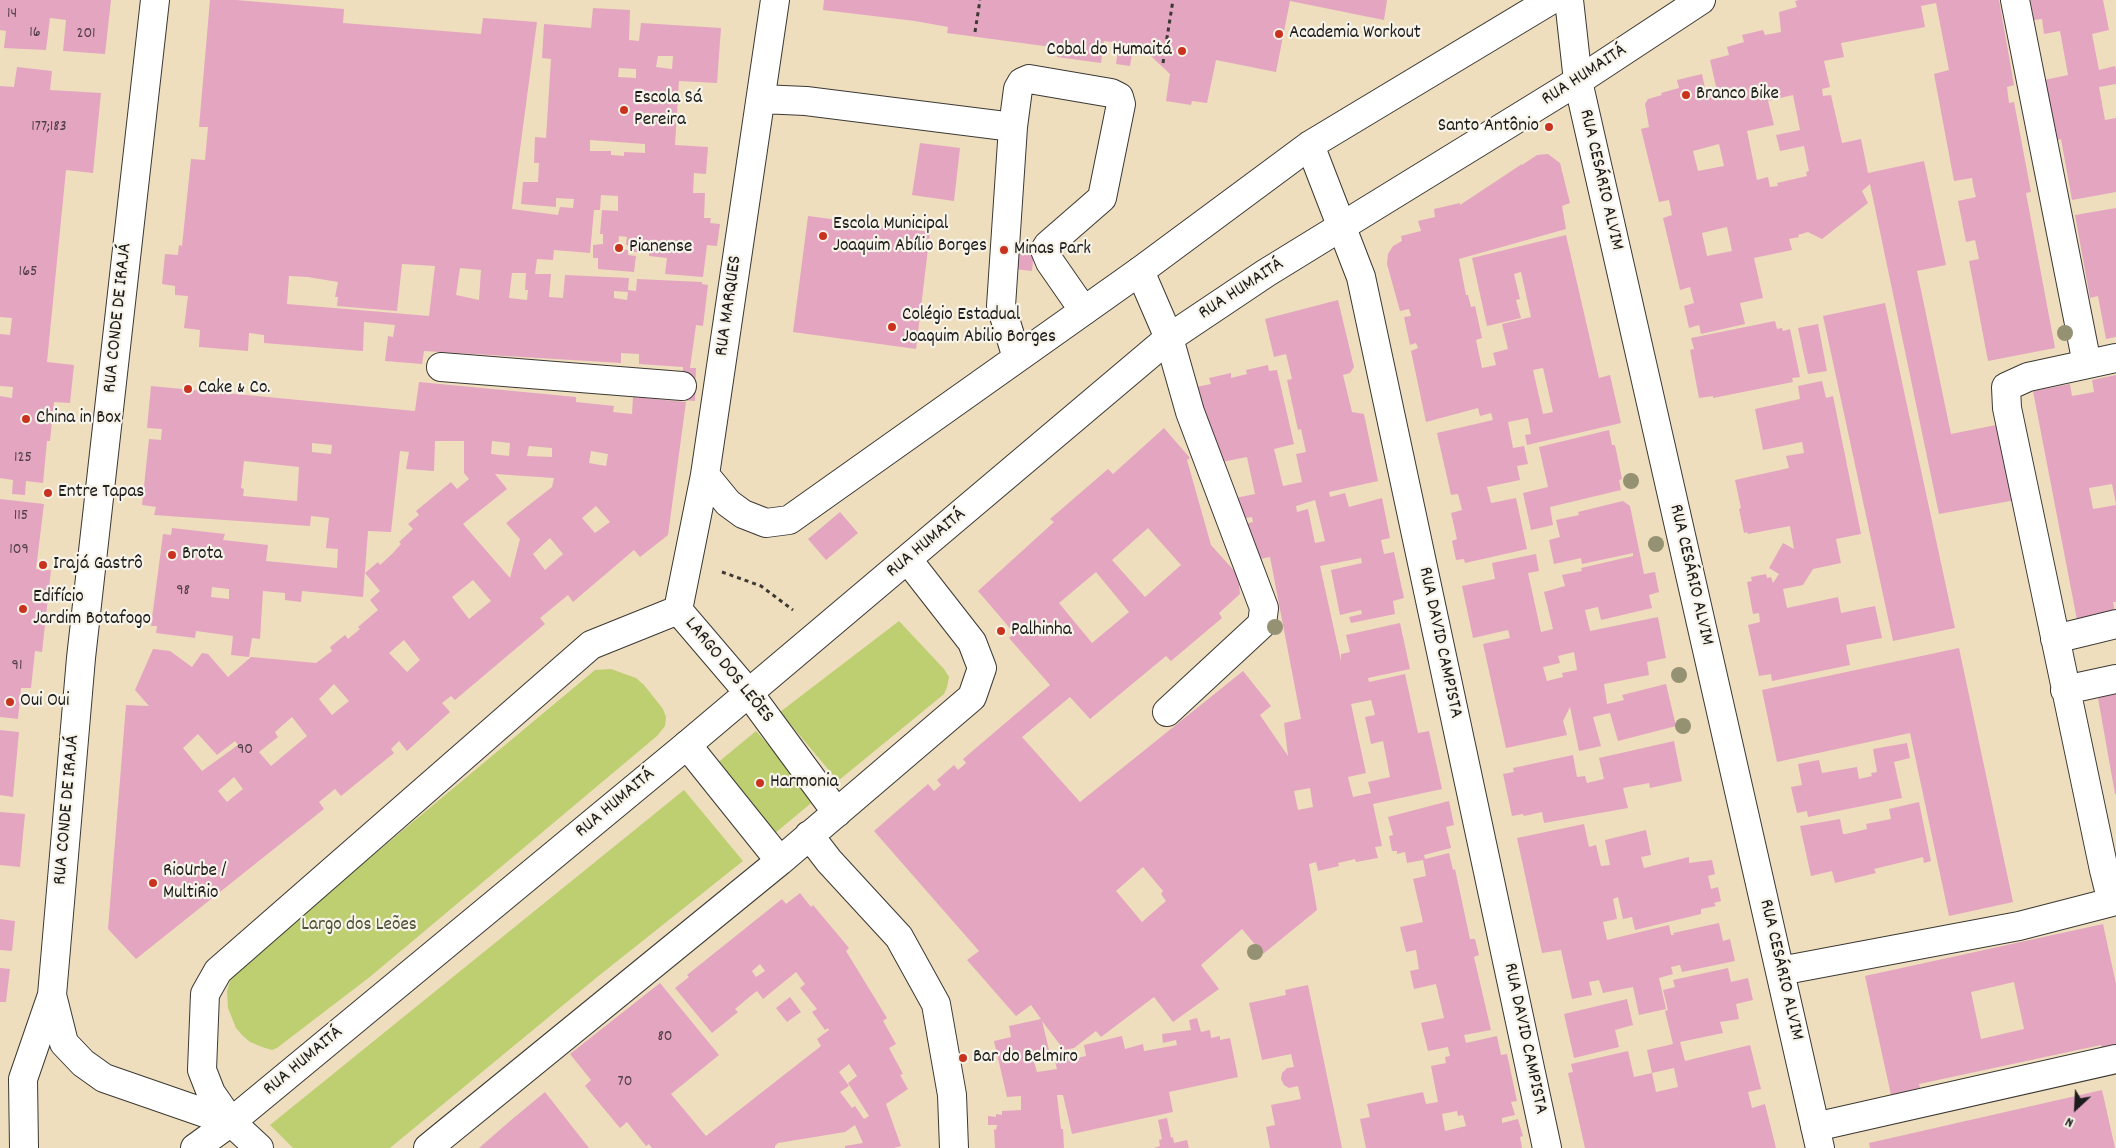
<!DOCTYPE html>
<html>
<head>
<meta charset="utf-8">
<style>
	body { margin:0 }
	#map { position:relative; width:2116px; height:1148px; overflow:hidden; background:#eedebd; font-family:Dekko,sans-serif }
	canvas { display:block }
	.north { position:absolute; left:2051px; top:1083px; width:50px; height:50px; -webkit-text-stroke:4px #f7f3e8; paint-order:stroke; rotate:205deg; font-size:14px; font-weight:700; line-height:20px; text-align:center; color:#1c1c1c }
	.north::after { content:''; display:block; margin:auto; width:18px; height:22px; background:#1c1c1c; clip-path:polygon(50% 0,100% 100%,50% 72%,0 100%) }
</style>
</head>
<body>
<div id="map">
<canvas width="2116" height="1148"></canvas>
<div class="north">N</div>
</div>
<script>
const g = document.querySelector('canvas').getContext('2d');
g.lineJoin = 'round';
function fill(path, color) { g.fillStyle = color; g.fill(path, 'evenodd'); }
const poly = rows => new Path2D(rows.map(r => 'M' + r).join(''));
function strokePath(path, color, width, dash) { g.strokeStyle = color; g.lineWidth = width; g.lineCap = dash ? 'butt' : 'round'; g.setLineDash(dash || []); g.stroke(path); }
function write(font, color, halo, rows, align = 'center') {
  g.font = font + ' Dekko,sans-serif'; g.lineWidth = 4.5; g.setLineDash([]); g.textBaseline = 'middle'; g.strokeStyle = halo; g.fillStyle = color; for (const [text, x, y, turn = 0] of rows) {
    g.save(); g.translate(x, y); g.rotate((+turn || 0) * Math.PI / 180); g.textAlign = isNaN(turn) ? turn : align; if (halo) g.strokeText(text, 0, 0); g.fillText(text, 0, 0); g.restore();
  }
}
const green = poly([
	[899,621,944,669,949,677,947,687,944,694,838,781,780,712],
	[611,669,636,678,644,685,663,709,666,717,665,726,657,736,371,976,277,1048,272,1050,262,1047,250,1042,242,1035,236,1028,228,1008,227,991,233,972,595,670],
	[756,731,816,799,768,839,710,769],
	[684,790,743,861,596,978,390,1148,293,1148,270,1125]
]);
const building = poly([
	[0,0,111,0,105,54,63,51,66,20,50,18,46,50,4,48,6,31,0,30],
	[210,0,236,0,344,9,343,23,481,34,483,18,537,22,512,209,558,215,560,207,573,208,574,199,556,198,556,207,521,204,523,182,538,182,539,163,534,163,535,137,546,138,551,59,542,58,544,24,591,28,593,8,630,10,629,40,639,41,641,23,721,28,717,83,679,81,675,145,708,147,706,174,694,173,693,193,705,193,704,218,711,218,710,223,720,224,717,246,707,245,703,277,665,274,667,258,649,256,649,252,633,252,626,244,627,237,619,236,618,249,628,250,628,255,636,256,634,272,598,269,598,258,593,258,593,245,603,244,603,234,600,234,602,210,618,211,618,196,601,195,600,210,594,210,590,253,554,250,553,260,537,259,535,274,551,274,549,297,563,298,565,275,629,278,628,290,636,291,637,279,702,282,702,284,708,285,703,326,696,325,690,368,696,368,695,401,681,400,683,367,639,364,639,354,621,353,621,363,424,351,422,364,385,361,388,336,393,337,395,325,364,322,363,351,264,343,264,335,249,333,248,351,199,347,200,330,184,328,188,296,175,295,175,286,162,284,165,254,178,255,179,245,182,246,191,159,205,160,208,127,199,127],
	[658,56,673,56,672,69,656,67],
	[619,68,636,69,636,78,618,77],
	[590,140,645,144,645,153,624,152,624,156,611,155,611,151,590,151],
	[402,264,435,266,429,316,287,304,289,276,308,277,338,282,335,297,338,297,337,306,397,311],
	[460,268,481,270,479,300,456,295],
	[512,273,526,273,525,290,528,290,527,300,509,298],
	[614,291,628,292,627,300,614,298],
	[824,0,1387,0,1384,20,1290,1,1276,72,1216,60,1207,103,1192,101,1191,105,1166,101,1170,74,1137,43,1134,42,1130,66,1116,64,1119,43,1104,41,1101,63,1057,57,1059,48,947,33,948,27,915,21,823,10],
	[1799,0,1999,0,2014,85,2007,87,2009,103,2014,102,2031,192,2026,193,2055,348,1988,361,1969,261,1979,259,1975,240,1966,242,1958,201,1976,197,1974,190,1972,178,1954,181,1934,74,1949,70,1936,3,1921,6,1925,27,1841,43,1844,57,1824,61,1830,87,1822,89,1823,96,1831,95,1842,143,1861,139,1868,173,1924,161,1946,265,1917,271,1951,434,2001,424,2016,500,1939,514,1870,184,1862,191,1868,203,1822,239,1808,232,1798,235,1799,237,1789,239,1792,250,1754,258,1763,298,1740,303,1745,324,1701,334,1699,325,1689,328,1684,306,1694,303,1690,287,1680,290,1663,218,1672,215,1669,200,1659,202,1641,129,1649,127,1645,104,1648,99,1662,95,1661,93,1679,88,1677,80,1702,74,1706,93,1717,91,1710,60,1729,55,1727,47,1744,42,1742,35,1763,30,1765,35,1781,32,1779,12,1797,7,1795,1],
	[1793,95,1800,130,1776,135,1780,151,1804,146,1809,171,1806,172,1807,176,1777,183,1778,186,1770,187,1768,177,1757,180,1747,131,1774,125,1768,101],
	[1719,144,1724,166,1698,171,1693,151],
	[1727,227,1732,251,1707,256,1702,233],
	[2030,0,2103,0,2109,30,2092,34,2099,70,2115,66,2116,70,2116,84,2099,87,2105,120,2116,118,2116,192,2072,200,2061,139,2055,141,2044,80,2068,75,2060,31,2044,34,2042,19,2034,20],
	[17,67,52,71,50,90,101,93,93,173,66,170,47,362,74,365,70,403,54,402,50,441,47,441,43,483,26,481,25,495,12,494,13,480,0,478,0,396,12,398,13,387,0,386,0,334,10,335,12,318,0,317,0,86,14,87],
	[920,143,960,148,954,201,912,195],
	[1548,154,1560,163,1570,203,1562,206,1566,229,1459,259,1466,295,1468,295,1471,307,1475,306,1482,338,1476,340,1482,368,1496,365,1493,353,1508,349,1502,324,1531,317,1521,272,1514,274,1520,299,1516,300,1521,318,1487,326,1472,258,1566,235,1599,378,1610,375,1621,423,1527,445,1525,435,1531,434,1528,418,1508,422,1513,448,1524,446,1528,464,1517,466,1520,480,1487,487,1491,503,1516,498,1527,549,1465,563,1464,559,1456,560,1452,541,1457,539,1451,513,1462,510,1458,494,1451,495,1437,433,1493,420,1491,413,1480,416,1478,408,1426,422,1411,351,1418,348,1416,343,1410,345,1404,317,1411,316,1409,309,1400,311,1387,264,1388,254,1393,246,1402,241,1401,236,1421,231,1418,221,1435,217,1434,209,1460,203,1460,205,1522,164,1522,165,1537,155],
	[1543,368,1553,412,1543,414,1533,370],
	[2116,208,2116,337,2106,339,2098,296,2090,298,2075,215],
	[808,216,930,232,916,349,793,332],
	[1008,249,1034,252,1032,271,1006,268],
	[1338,300,1354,367,1350,373,1343,375,1352,412,1364,414,1378,481,1329,492,1330,497,1345,493,1349,507,1382,498,1390,538,1381,540,1384,554,1394,552,1404,598,1393,601,1395,614,1351,623,1349,617,1362,614,1361,610,1340,615,1331,570,1362,563,1361,558,1320,566,1341,661,1341,654,1350,652,1346,635,1400,623,1410,669,1368,678,1369,682,1405,674,1418,733,1429,731,1442,789,1373,804,1382,846,1375,847,1378,858,1356,862,1355,859,1338,863,1339,866,1318,871,1316,862,1309,864,1317,910,1263,954,1242,929,1201,965,1219,989,1173,1022,1154,997,1101,1037,1096,1031,1074,1048,1064,1050,1042,1021,1051,1058,1034,1062,1037,1072,1057,1069,1054,1057,1074,1052,1076,1058,1086,1056,1084,1045,1122,1036,1125,1049,1143,1044,1144,1051,1177,1045,1176,1040,1163,1043,1162,1034,1191,1030,1189,1020,1197,1018,1201,1032,1210,1030,1211,1038,1220,1036,1220,1040,1230,1038,1238,1077,1169,1092,1173,1112,1072,1134,1063,1095,1057,1095,1061,1129,1063,1129,1064,1148,995,1148,994,1129,996,1130,997,1125,988,1125,988,1116,996,1117,996,1114,1002,1115,1002,1111,1021,1110,1021,1096,1007,1097,994,1041,1011,1037,1009,1026,1041,1019,1031,1005,1016,1016,967,960,979,951,874,831,928,784,934,791,941,785,937,780,954,765,958,770,966,763,963,759,1050,685,1009,638,1014,633,978,591,1054,522,1050,519,1108,469,1113,474,1164,428,1190,458,1187,460,1211,545,1238,575,1240,594,1219,613,1222,618,1171,661,1166,656,1090,719,1070,697,1022,737,1080,802,1243,671,1271,706,1260,715,1288,756,1284,723,1301,719,1270,557,1249,561,1241,525,1253,522,1252,517,1239,519,1235,498,1255,494,1247,457,1217,463,1196,387,1211,384,1209,378,1231,373,1231,378,1247,374,1246,370,1268,365,1269,371,1277,370,1294,444,1274,449,1283,486,1302,482,1296,454,1306,452,1301,429,1298,430,1287,380,1292,379,1286,354,1274,357,1265,319],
	[1315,500,1325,541,1315,543,1308,509,1297,512,1296,506],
	[1148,528,1181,565,1145,597,1112,560],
	[1096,572,1129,612,1092,643,1059,603],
	[1371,700,1375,715,1365,717,1371,744,1383,741,1390,777,1368,782,1371,793,1353,797,1348,777,1366,773,1351,704],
	[1310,788,1313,807,1298,810,1294,791],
	[1143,867,1163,891,1161,894,1166,901,1142,922,1116,891],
	[1885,303,1955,628,1893,641,1823,316],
	[1775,321,1777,329,1782,328,1783,331,1790,329,1800,377,1792,378,1793,382,1713,398,1713,396,1699,398,1690,350,1694,349,1691,338],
	[1818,324,1827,371,1808,374,1798,328],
	[2116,375,2116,504,2112,484,2089,488,2093,509,2116,505,2116,602,2113,602,2115,613,2077,620,2033,391,2070,384,2072,396,2094,392,2092,380],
	[1822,381,1826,398,1833,396,1861,534,1836,539,1841,563,1813,569,1803,585,1783,589,1787,608,1838,597,1841,613,1875,606,1882,638,1846,645,1850,665,1772,681,1771,674,1759,676,1748,625,1760,622,1759,613,1753,614,1747,582,1752,581,1751,577,1766,574,1767,578,1771,577,1773,583,1779,574,1769,568,1783,543,1794,549,1790,526,1748,534,1747,532,1744,533,1739,509,1741,508,1735,480,1789,468,1786,456,1804,453,1802,442,1763,450,1755,409,1800,399,1798,386],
	[419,382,576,397,576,402,614,406,613,412,632,414,633,397,686,402,668,535,640,557,634,550,573,602,568,595,540,618,545,624,455,700,451,696,442,703,450,712,407,751,399,741,391,749,394,753,341,796,335,789,319,802,324,809,136,959,108,929,126,705,149,706,135,690,153,649,170,651,192,667,202,653,208,654,228,677,251,657,316,663,332,651,330,647,345,635,348,639,360,629,358,627,378,610,370,600,380,591,365,573,378,562,380,565,392,554,401,544,399,542,413,529,408,524,419,515,416,511,451,482,457,489,469,479,464,473,464,441,435,441,434,471,406,469,409,452,400,451,391,532,368,531,363,597,302,591,301,602,285,600,285,593,263,591,260,639,252,638,249,657,231,655,233,636,196,631,195,638,156,633,157,626,151,626,163,534,171,535,172,528,225,534,223,540,268,545,266,561,337,568,338,549,326,548,329,518,311,516,310,526,154,515,156,507,142,505,149,439,161,440,162,429,147,428,151,386,415,411],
	[492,441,510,443,509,456,491,454],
	[312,443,332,445,331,454,312,452],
	[529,446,552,448,552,457,527,456],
	[591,451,608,454,606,466,589,463],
	[244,461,299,467,297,501,243,496,244,489,241,488],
	[495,474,554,478,552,487,506,523,520,539,510,578,463,524,507,489],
	[596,506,610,522,595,533,582,518],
	[550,538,563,554,545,570,533,554],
	[473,580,491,601,469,619,452,597],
	[212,587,229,589,229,599,211,597],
	[404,640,420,660,407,672,389,653],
	[334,684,349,701,332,715,319,699],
	[292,717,307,736,271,766,259,752,278,737,275,732],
	[198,734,217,755,235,741,238,745,202,771,183,748],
	[234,777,243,789,227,802,218,791],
	[1609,430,1612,445,1615,445,1622,479,1619,480,1621,490,1550,507,1553,525,1531,530,1523,493,1548,487,1539,447],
	[0,499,44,504,36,569,51,570,42,652,35,651,31,688,21,688,18,719,0,717],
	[1623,501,1630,506,1644,574,1655,572,1659,592,1649,595,1652,608,1601,620,1598,607,1585,610,1590,631,1658,617,1666,658,1647,662,1649,675,1604,684,1607,704,1624,700,1622,695,1666,684,1676,726,1618,741,1610,713,1593,717,1601,746,1579,751,1570,707,1563,721,1567,735,1506,748,1483,644,1510,638,1508,630,1473,638,1462,586,1495,579,1492,563,1536,554,1539,571,1528,573,1541,632,1553,629,1544,592,1565,586,1562,575,1582,571,1581,568,1633,556,1633,553,1582,564,1581,558,1554,564,1549,540,1560,537,1556,520,1579,515,1578,512],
	[1574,652,1577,670,1562,673,1563,677,1547,681,1543,667,1560,663,1558,656],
	[840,512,858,533,826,560,808,539],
	[1959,648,2013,902,1949,916,1910,733,1777,762,1762,690],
	[2116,694,2116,794,2115,794,2098,698],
	[0,730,19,732,13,797,0,795],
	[1674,741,1682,781,1650,788,1649,783,1623,788,1628,808,1544,823,1542,812,1524,816,1523,814,1512,816,1503,774,1514,772,1513,768,1573,755,1577,777,1585,776,1587,783,1604,779,1599,758],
	[1907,743,1910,758,1894,762,1902,798,1808,817,1807,811,1797,813,1791,787,1802,785,1798,764,1819,760,1822,773,1857,767,1859,779,1872,776,1871,773,1877,772,1873,749],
	[1449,801,1454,825,1446,827,1451,848,1424,855,1425,859,1449,853,1453,870,1455,869,1470,939,1475,939,1479,955,1474,957,1491,1030,1464,1035,1466,1043,1497,1036,1501,1055,1507,1054,1517,1101,1511,1102,1515,1115,1502,1118,1502,1123,1518,1119,1523,1136,1520,1137,1522,1148,1366,1148,1360,1119,1370,1117,1367,1104,1423,1092,1426,1104,1438,1102,1431,1066,1446,1063,1445,1057,1450,1056,1448,1047,1428,1051,1421,1023,1444,1018,1436,984,1414,989,1410,971,1419,969,1416,950,1406,952,1400,927,1423,922,1413,879,1426,876,1423,860,1407,863,1405,852,1397,854,1397,851,1392,851,1389,836,1393,835,1388,817],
	[1457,1111,1458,1116,1463,1115,1466,1126,1445,1131,1442,1114],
	[1919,802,1931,861,1924,863,1923,857,1874,869,1876,873,1835,883,1832,871,1811,876,1800,826,1840,819,1843,834,1846,834,1867,829,1866,824,1891,819,1889,809],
	[0,812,25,814,20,867,0,865],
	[1584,824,1589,847,1596,845,1601,866,1610,865,1605,840,1646,830,1651,855,1641,857,1644,868,1689,857,1689,863,1712,860,1715,874,1708,876,1711,889,1718,887,1721,901,1714,903,1716,906,1701,909,1701,914,1635,930,1632,917,1623,919,1618,897,1613,899,1617,919,1603,922,1607,940,1669,925,1671,935,1674,935,1673,933,1719,923,1723,941,1730,939,1735,961,1682,972,1680,965,1671,967,1673,974,1659,978,1666,1009,1639,1015,1633,987,1603,993,1599,980,1589,982,1592,995,1572,999,1561,950,1542,953,1517,838],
	[800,893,811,907,813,905,849,948,846,951,887,1018,883,1021,896,1044,889,1048,903,1074,900,1075,908,1089,886,1104,901,1146,894,1148,845,1148,845,1146,863,1143,855,1125,845,1132,778,1143,775,1146,775,1148,652,1148,649,1144,646,1146,627,1122,620,1128,585,1086,591,1080,570,1054,660,983,719,1055,671,1094,706,1136,821,1046,817,1039,829,1030,828,1028,825,1030,812,1012,817,1009,800,988,805,984,796,972,763,999,757,991,753,994,735,1009,738,1012,712,1033,675,988,689,977,687,975,782,899,786,904],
	[760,964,765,971,756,977,752,971],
	[849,1064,857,1076,848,1083,869,1116,864,1119,855,1106,852,1108,840,1092,849,1086,839,1072],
	[0,919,15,921,12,951,0,950],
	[2103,924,2116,984,2116,1045,2102,1049,2101,1045,1919,1084,1920,1088,1891,1095,1865,976],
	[2014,982,2024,1029,1981,1039,1971,992],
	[0,968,10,969,6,1002,0,1002],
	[1728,968,1731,982,1748,978,1753,1000,1736,1004,1739,1019,1720,1022,1723,1033,1680,1042,1685,1061,1750,1045,1761,1089,1748,1092,1752,1108,1765,1104,1776,1148,1585,1148,1568,1073,1573,1072,1571,1064,1628,1051,1634,1077,1652,1073,1656,1092,1678,1087,1674,1068,1652,1073,1647,1050,1673,1044,1665,1011,1668,1010,1663,990,1675,987,1673,980],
	[1308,985,1342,1148,1270,1148,1266,1127,1275,1125,1271,1105,1301,1099,1298,1086,1289,1088,1284,1085,1281,1079,1282,1073,1287,1068,1294,1067,1291,1054,1262,1060,1249,1003,1286,995,1285,990],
	[790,997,801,1012,787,1022,776,1008],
	[1627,999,1633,1025,1615,1030,1619,1047,1574,1058,1564,1014],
	[2102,1090,2115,1148,1870,1148,1869,1143],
	[545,1092,589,1148,479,1148,510,1121],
	[1167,1118,1171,1138,1173,1137,1174,1143,1187,1140,1189,1148,1154,1148,1160,1146,1159,1140,1162,1139,1158,1120]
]);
const path = poly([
	[975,32,980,0],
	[1163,63,1173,0],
	[722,572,761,586,793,610]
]);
const minor = poly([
	[1569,0,1578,81,1820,1148],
	[2015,0,2087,364],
	[761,99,806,101,1013,127],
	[1310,145,1361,277,1547,1148],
	[1017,358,1001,306,1013,127,1018,89,1022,82,1029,79,1111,93,1119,97,1121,104,1102,198,1048,245,1045,250,1050,262,1084,311],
	[441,367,682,386],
	[705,475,728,503,743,514,766,523,789,520,1140,271,1310,145,1551,0],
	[678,610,705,475,775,0],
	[678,610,748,692,837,813],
	[2055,639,2116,624],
	[2065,690,2116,679],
	[1167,712,1262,624,1264,608,1190,412,1169,338],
	[687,745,780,861],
	[809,835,829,861,899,937,936,1004,952,1095,954,1148],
	[1780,971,2019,926,2112,902,2104,870,2007,408,2006,387,2028,377,2116,358],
	[52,995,64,1043,83,1063,104,1078,231,1122],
	[1815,1127,2116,1059],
	[24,1148,23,1079,52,995,81,658,155,0],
	[259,1148,231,1122,211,1093,202,1070,205,994,218,971,591,645,678,610],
	[428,1148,780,861,972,697,982,668,972,642,908,560]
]);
const major = poly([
	[1140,271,1169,338],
	[195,1148,231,1122,687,745,1169,338,1266,273,1578,81,1701,0]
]);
const trees = [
	[2065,333],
	[1631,481],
	[1656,544],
	[1275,627],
	[1679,675],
	[1683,726],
	[1255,952]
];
const markers = [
	[1279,34,5,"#c8321e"],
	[1182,51,5,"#c8321e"],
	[1686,95,5,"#c8321e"],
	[624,110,5,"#c8321e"],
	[1549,127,5,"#c8321e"],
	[823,236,5,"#c8321e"],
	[619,248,5,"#c8321e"],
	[1004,250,5,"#c8321e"],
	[892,327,5,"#c8321e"],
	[188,389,5,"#c8321e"],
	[26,419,5,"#c8321e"],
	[48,493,5,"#c8321e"],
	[172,555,5,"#c8321e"],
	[43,565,5,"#c8321e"],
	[23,609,5,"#c8321e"],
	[1001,631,5,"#c8321e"],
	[10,702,5,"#c8321e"],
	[760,783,5,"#c8321e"],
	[153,883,5,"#c8321e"],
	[963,1058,5,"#c8321e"]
];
const numberNames = [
	["14",12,15],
	["16",35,34],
	["201",86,35],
	["177;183",49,128],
	["165",28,273],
	["125",23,459],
	["115",21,517],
	["109",19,551],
	["98",183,592],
	["91",17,667],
	["90",245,751],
	["80",665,1038],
	["70",625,1083]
];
const poiNames = [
	["Academia Workout",1289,34],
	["Cobal do Humaitá",1172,51,"right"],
	["Branco Bike",1696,95],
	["Escola Sá",634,99],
	["Pereira",634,121],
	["Santo Antônio",1539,127,"right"],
	["Escola Municipal",833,225],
	["Joaquim Abílio Borges",833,247],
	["Pianense",629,248],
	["Minas Park",1014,250],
	["Colégio Estadual",902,316],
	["Joaquim Abilio Borges",902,338],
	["Cake & Co.",198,389],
	["China in Box",36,419],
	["Entre Tapas",58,493],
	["Brota",182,555],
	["Irajá Gastrô",53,565],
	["Edifício",33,598],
	["Jardim Botafogo",33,620],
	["Palhinha",1011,631],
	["Oui Oui",20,702],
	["Harmonia",770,783],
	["RioUrbe /",163,872],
	["MultiRio",163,894],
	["Bar do Belmiro",973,1058]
];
const streetNames = [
	["RUA HUMAITÁ",1585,76,-33],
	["RUA CESÁRIO ALVIM",1600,180,77],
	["RUA HUMAITÁ",1242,290,-33],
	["RUA MARQUES",730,306,-82],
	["RUA CONDE DE IRAJÁ",119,318,-84],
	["RUA HUMAITÁ",927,544,-40],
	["RUA CESÁRIO ALVIM",1690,575,77],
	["RUA DAVID CAMPISTA",1439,643,78],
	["LARGO DOS LEÕES",728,671,51],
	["RUA HUMAITÁ",616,804,-40],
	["RUA CONDE DE IRAJÁ",68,810,-85],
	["RUA CESÁRIO ALVIM",1780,970,77],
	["RUA DAVID CAMPISTA",1524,1039,78],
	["RUA HUMAITÁ",304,1062,-40]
];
const parkNames = [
	["Largo dos Leões",359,926]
];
fill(green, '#bdcf71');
fill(building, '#e4a5c1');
strokePath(minor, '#3c3934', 30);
strokePath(major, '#3c3934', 30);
strokePath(path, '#3c3934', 3, [4, 4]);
strokePath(minor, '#fff', 28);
strokePath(major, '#fff', 28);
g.fillStyle = '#959173';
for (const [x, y] of trees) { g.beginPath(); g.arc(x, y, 8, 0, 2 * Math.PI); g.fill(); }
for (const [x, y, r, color] of markers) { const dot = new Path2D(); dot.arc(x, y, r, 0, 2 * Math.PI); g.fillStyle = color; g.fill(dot); strokePath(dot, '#f7f3e8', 2); }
write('16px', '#4e3e45', null, numberNames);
write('19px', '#1c1c1c', '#f7f3e8', poiNames, 'left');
write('19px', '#1c1c1c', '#f7f3e8', streetNames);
write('19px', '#4c5236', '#f7f3e8', parkNames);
</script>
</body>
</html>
